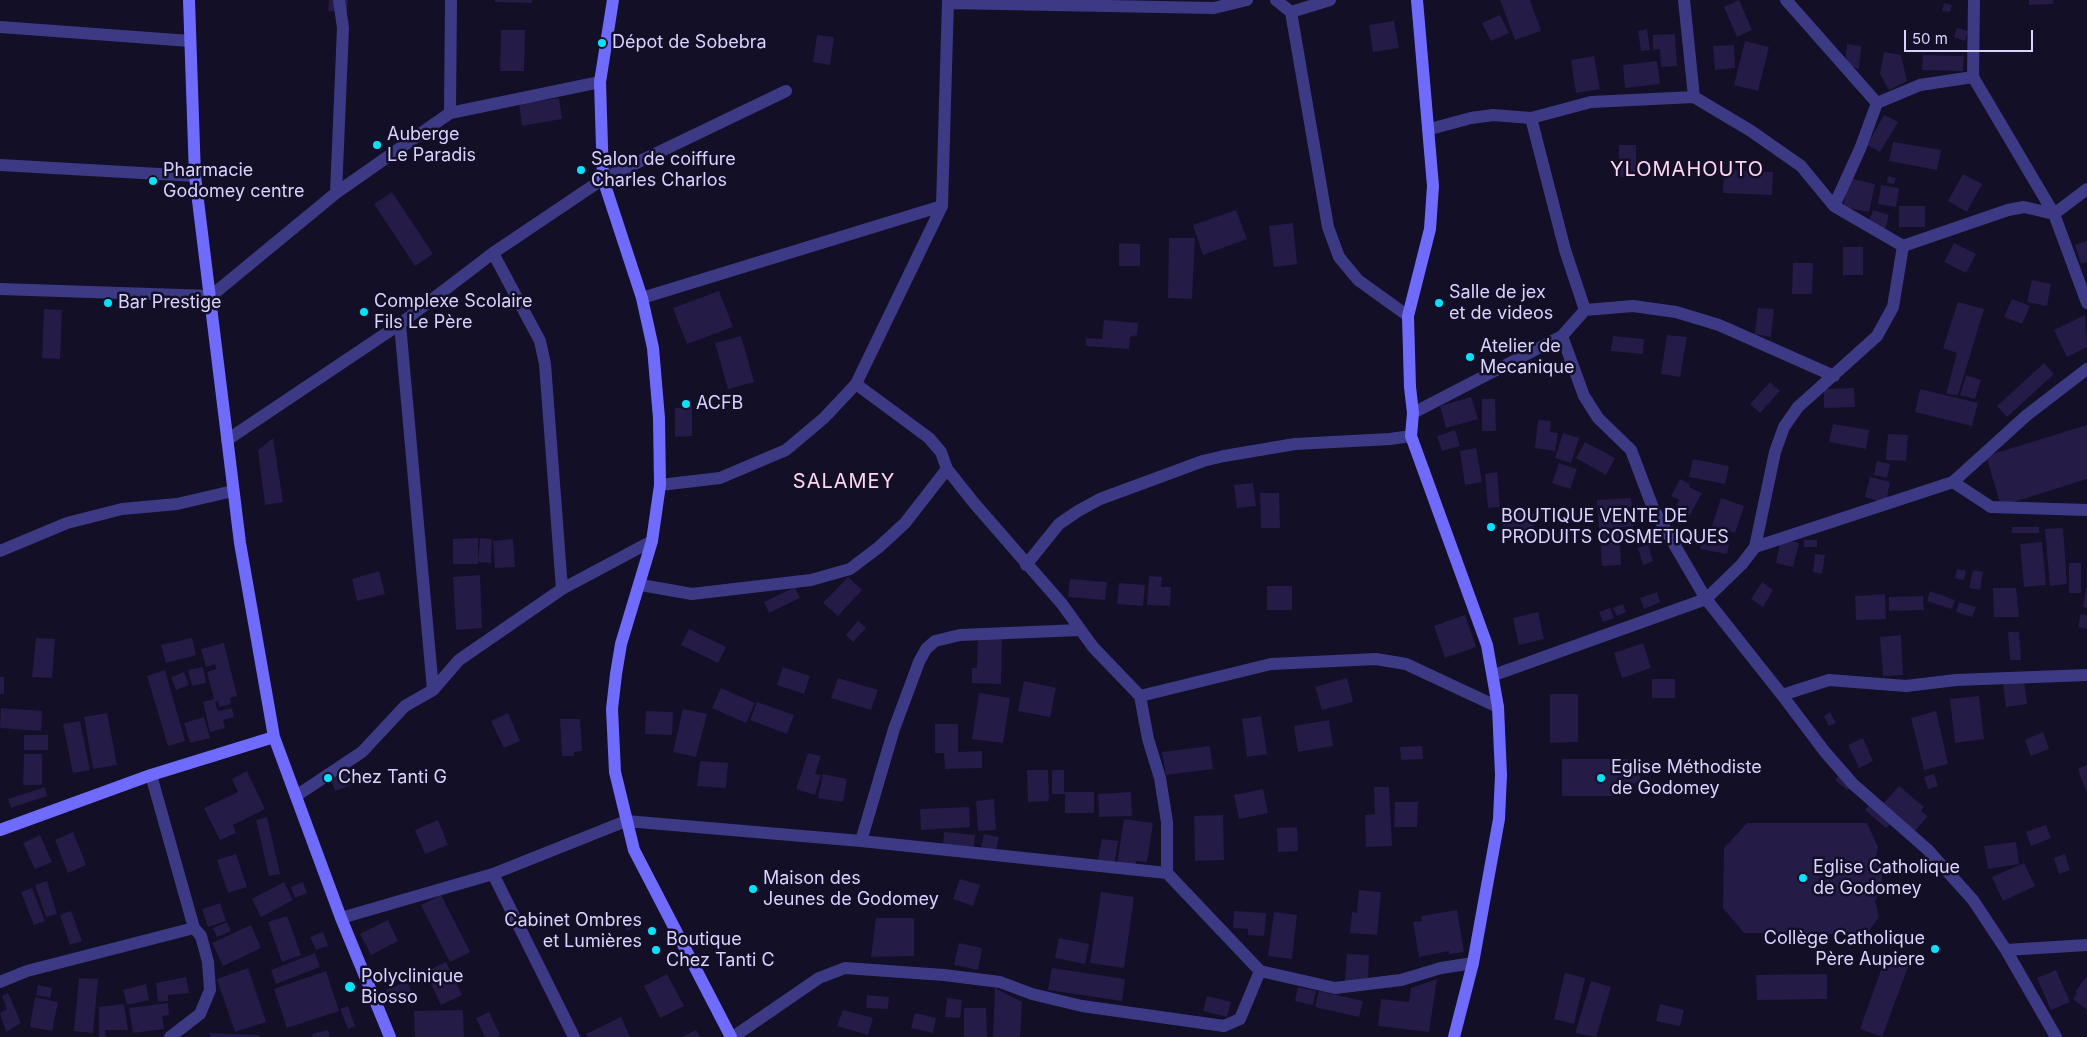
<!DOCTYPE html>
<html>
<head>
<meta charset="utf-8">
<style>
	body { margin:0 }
	#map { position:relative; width:2087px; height:1037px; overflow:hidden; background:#130f26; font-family:Inter,sans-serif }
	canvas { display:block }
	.scale { position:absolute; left:1904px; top:30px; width:129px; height:22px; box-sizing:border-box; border:2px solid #d9d4ff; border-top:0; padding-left:6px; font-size:15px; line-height:18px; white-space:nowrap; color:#d9d4ff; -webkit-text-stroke:4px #130f26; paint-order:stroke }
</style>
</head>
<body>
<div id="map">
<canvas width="2087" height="1037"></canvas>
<div class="scale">50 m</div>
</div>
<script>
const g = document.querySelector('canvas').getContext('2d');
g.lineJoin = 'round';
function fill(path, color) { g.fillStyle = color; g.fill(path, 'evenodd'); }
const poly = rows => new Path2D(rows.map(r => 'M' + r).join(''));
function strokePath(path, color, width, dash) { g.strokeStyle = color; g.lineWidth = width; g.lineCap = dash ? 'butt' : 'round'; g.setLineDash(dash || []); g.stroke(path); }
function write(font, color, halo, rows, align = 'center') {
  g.font = font + ' Inter,sans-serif'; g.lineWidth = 5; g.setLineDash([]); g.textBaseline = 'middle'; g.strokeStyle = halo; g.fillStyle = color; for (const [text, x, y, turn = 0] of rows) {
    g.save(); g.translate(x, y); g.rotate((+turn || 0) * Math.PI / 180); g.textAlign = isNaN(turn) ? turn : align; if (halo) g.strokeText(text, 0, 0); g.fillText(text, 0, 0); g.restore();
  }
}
const building = poly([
	[329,0,348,0,347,12,328,11],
	[495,0,532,0,532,3,495,2],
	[1500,0,1530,0,1541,31,1515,40],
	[1739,0,1752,30,1737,37,1724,7],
	[2029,0,2053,0,2054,4,2029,5],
	[1944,3,1952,5,1950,12,1942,11],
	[1500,15,1509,33,1491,41,1482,23],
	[1394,21,1399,48,1373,52,1369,25],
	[1957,28,1968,31,1965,41,1954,37],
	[1647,29,1650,50,1641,51,1638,31],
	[501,30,525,30,524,71,500,71],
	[1675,34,1677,66,1661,67,1660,49,1653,50,1653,35],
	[817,35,834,37,830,65,813,62],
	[1745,41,1769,47,1758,91,1734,85],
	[1847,44,1861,46,1859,69,1845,64],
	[1734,45,1735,68,1715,70,1713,46],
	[1884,52,1901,55,1907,81,1889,90,1880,74],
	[1923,55,1964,56,1963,71,1922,70],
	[1594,56,1600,89,1576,93,1571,60],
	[1657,61,1660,84,1625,88,1623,65],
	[559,98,562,119,522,126,519,104],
	[1884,115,1898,122,1880,152,1867,145],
	[1893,142,1941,150,1937,170,1889,161],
	[1619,145,1636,145,1636,177,1619,177],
	[1724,170,1773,172,1772,195,1723,193],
	[1963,174,1982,184,1967,212,1948,201],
	[1888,176,1896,178,1894,184,1887,183],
	[1849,178,1875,184,1869,212,1843,207],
	[1881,185,1899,188,1896,207,1878,204],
	[392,192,433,254,415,266,374,204],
	[1899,206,1925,206,1925,227,1899,227],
	[1236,210,1247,239,1203,255,1193,225],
	[1873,210,1889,215,1885,229,1868,224],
	[1293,223,1297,264,1274,267,1269,226],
	[1169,238,1195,238,1192,299,1168,298],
	[2087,241,2087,262,2081,264,2075,245],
	[1119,243,1140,244,1140,266,1119,266],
	[1954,243,1976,254,1966,273,1944,262],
	[1843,247,1863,247,1863,275,1843,275],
	[1793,263,1813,263,1812,294,1792,294],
	[2032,280,2051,284,2047,306,2027,302],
	[719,291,733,327,687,344,673,308],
	[2012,299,2030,306,2022,324,2004,317],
	[1958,302,1984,309,1958,395,1946,394,1957,353,1943,348],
	[1758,308,1774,309,1771,337,1755,334],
	[44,309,62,310,60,359,42,358],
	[2085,315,2087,347,2067,357,2054,330],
	[1104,320,1138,323,1137,335,1130,337,1129,349,1086,346,1086,338,1102,339],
	[1667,335,1687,337,1680,377,1661,374],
	[741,336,754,382,728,389,715,343],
	[1613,336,1644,339,1643,354,1611,351],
	[2044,363,2054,374,2007,417,1997,406],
	[1966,375,1981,380,1975,399,1960,395],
	[1770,382,1780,391,1760,413,1750,404],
	[1854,388,1855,407,1824,408,1824,389],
	[1920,389,1978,403,1972,426,1915,412],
	[1471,397,1478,419,1446,428,1440,406],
	[1482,399,1495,399,1496,431,1482,431],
	[692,407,692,436,675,437,675,408],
	[1538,420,1551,421,1550,432,1558,433,1555,451,1535,448],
	[1833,424,1869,430,1866,449,1829,442],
	[2087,425,2087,479,2001,506,1986,456],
	[1455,430,1460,446,1442,451,1437,436],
	[1563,433,1579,438,1571,463,1555,458],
	[1888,434,1908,435,1906,461,1886,460],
	[273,438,283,502,265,505,258,450],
	[1585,442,1615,458,1606,475,1576,458],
	[1476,448,1482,482,1465,485,1460,451],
	[1693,459,1729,466,1725,484,1689,477],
	[1877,461,1890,464,1887,478,1874,475],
	[1559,463,1577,469,1570,489,1552,483],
	[1497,472,1500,507,1488,508,1485,474],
	[1870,477,1890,482,1886,503,1865,497],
	[1680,479,1690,484,1689,487,1702,493,1690,515,1676,508,1679,500,1671,496],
	[1253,483,1256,506,1237,508,1234,485],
	[1260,493,1279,493,1280,528,1261,528],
	[1631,498,1634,526,1599,529,1597,500],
	[1721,498,1744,506,1735,533,1712,526],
	[1505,510,1535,514,1532,537,1502,533],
	[2012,527,2039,527,2039,533,2012,533],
	[2063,528,2067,584,2050,586,2045,529],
	[1627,530,1628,542,1620,543,1621,565,1602,566,1600,532],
	[1703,535,1730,540,1727,554,1700,549],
	[478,538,478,564,453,564,453,539],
	[480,538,492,539,491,563,478,562],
	[513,539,515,567,495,568,493,541],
	[1781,539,1799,543,1793,567,1776,563],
	[1804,540,1817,540,1817,547,1804,547],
	[2042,542,2046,585,2024,587,2020,544],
	[1648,544,1653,561,1643,565,1638,548],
	[1815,554,1825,555,1822,574,1813,572],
	[2069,563,2081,563,2081,593,2069,593],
	[1957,569,1966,571,1964,580,1955,578],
	[1973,570,1983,572,1980,590,1969,588],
	[379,571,385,594,357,601,352,579],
	[480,575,482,628,456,630,453,577],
	[1149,576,1162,577,1161,587,1171,587,1170,606,1147,605],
	[848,577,862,590,838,616,823,603],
	[1070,579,1107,582,1105,600,1068,597],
	[1762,582,1773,590,1763,607,1751,599],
	[1119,583,1145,585,1143,606,1117,604],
	[1267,586,1292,586,1292,610,1267,610],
	[795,587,800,598,769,613,764,602],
	[1993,588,2016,588,2019,617,1994,617],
	[2086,588,2087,588,2087,608,2083,607],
	[1930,591,1955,600,1952,609,1927,601],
	[1657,592,1660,602,1644,609,1640,598],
	[1885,594,1886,619,1856,620,1855,596],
	[1923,596,1924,610,1889,611,1889,597],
	[1959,602,1976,607,1972,617,1956,612],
	[1623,604,1626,612,1617,616,1613,608],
	[1610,608,1614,618,1603,622,1599,612],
	[1538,612,1544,639,1519,645,1513,618],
	[2081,614,2087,615,2087,629,2078,627],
	[1465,615,1476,647,1445,658,1434,626],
	[858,621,866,628,853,642,846,635],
	[689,629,726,647,718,663,681,645],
	[2008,632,2019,632,2021,660,2010,660],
	[1901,635,1903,675,1883,676,1880,637],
	[978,636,1002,637,1001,684,972,683,972,668,977,668],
	[36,638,55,639,52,678,32,677],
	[192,638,196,655,166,663,161,645],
	[224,643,237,696,230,698,231,704,219,707,218,701,215,702,218,711,232,708,234,717,223,720,225,728,210,732,203,702,214,699,207,672,216,669,215,664,206,667,201,649],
	[1643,643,1651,668,1622,678,1614,653],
	[203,667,206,683,192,686,188,670],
	[783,667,810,676,804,694,777,685],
	[165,670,185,741,168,746,147,676],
	[184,672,189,685,176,690,171,677],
	[0,677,4,677,4,694,0,694],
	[838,678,878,690,871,710,831,698],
	[1347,678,1353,702,1322,710,1315,687],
	[1652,679,1675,679,1675,698,1652,698],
	[1024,681,1056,688,1050,717,1018,711],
	[2024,681,2027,704,2006,707,2003,684],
	[721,688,755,703,746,723,712,708],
	[979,693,1010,698,1003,743,972,739],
	[1550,694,1578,694,1578,742,1550,743],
	[1979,696,1984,739,1955,743,1950,699],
	[757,702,794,715,787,734,750,720],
	[1,708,42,711,41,731,0,728],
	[683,709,707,714,696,757,673,752],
	[646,711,673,712,672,735,645,734],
	[1936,711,1948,764,1924,770,1911,718],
	[1830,712,1836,723,1829,726,1824,716],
	[107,713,117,765,93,769,84,717],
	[508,713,520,741,504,748,491,721],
	[1261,716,1267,754,1247,757,1242,719],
	[204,717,210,738,190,743,184,723],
	[560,719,580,719,582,751,574,752,574,756,562,756],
	[1329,720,1333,746,1298,752,1294,726],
	[80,721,90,770,73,773,63,724],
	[935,724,958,724,958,752,982,751,982,768,945,769,944,753,935,753],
	[2043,732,2049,749,2031,756,2025,740],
	[24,735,48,735,48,750,24,750],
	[1863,738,1873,761,1859,768,1848,745],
	[1210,746,1213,769,1166,775,1162,752],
	[1422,746,1423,759,1401,760,1400,747],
	[808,753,821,756,815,774,821,775,815,795,796,789],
	[24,754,42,754,42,785,23,785],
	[1562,759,1628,759,1629,772,1640,772,1640,783,1628,784,1628,796,1562,796],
	[700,761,728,763,726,788,697,786],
	[2087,765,2087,793,2078,769],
	[1027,770,1048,770,1049,801,1028,802],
	[1052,770,1064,770,1064,792,1094,792,1094,813,1065,813,1065,794,1052,794],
	[247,771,265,809,233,825,236,833,220,840,204,808,238,792,232,779],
	[352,771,357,783,335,791,331,779],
	[823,774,847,779,843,802,818,798],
	[1934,774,1938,786,1928,789,1924,777],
	[1839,776,1851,785,1847,790,1835,780],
	[1899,786,1924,807,1921,811,1928,816,1914,832,1881,806],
	[45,787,47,796,11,808,8,799],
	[1374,787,1389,787,1392,846,1366,847,1365,815,1375,814],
	[1263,789,1268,813,1239,819,1234,795],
	[1131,792,1132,816,1099,817,1098,794],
	[994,799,996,830,978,831,976,801],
	[1395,802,1418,802,1417,827,1394,827],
	[1871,803,1892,822,1886,828,1865,810],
	[969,807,970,827,921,830,920,809],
	[1223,815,1224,860,1195,861,1194,816],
	[267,817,280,874,269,876,256,820],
	[1124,819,1153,823,1147,862,1136,861,1135,866,1117,864],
	[438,820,448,845,425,854,415,830],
	[1747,823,1867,823,1878,847,1876,856,1882,868,1882,889,1875,901,1879,917,1866,935,1744,933,1723,908,1724,848],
	[2046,825,2051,838,2031,846,2026,832],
	[1297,827,1298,851,1278,852,1277,828],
	[73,832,86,865,68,873,55,840],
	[944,832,975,835,974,847,943,845],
	[984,834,999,837,996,851,981,848],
	[40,835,52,862,35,869,23,843],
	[1102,839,1118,841,1115,862,1098,860],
	[2016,842,2019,864,1988,869,1984,846],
	[236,854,247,887,228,893,217,860],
	[2065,854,2070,870,2059,874,2054,858],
	[2024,863,2035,886,2003,901,1992,877],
	[960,879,980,885,973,906,953,899],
	[47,881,57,914,46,917,35,885],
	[284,882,293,900,261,917,252,899],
	[303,882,307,893,295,898,291,887],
	[32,888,45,921,34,925,21,892],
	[1359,890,1381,892,1377,935,1350,933,1352,912,1357,913],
	[1101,892,1134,897,1124,968,1090,963],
	[441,895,470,952,450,962,421,905],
	[220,903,226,921,208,927,202,909],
	[1457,910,1464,952,1449,954,1449,951,1419,957,1413,922,1422,921,1421,916],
	[71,911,82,941,70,945,60,915],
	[1234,911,1266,913,1264,936,1248,935,1248,929,1233,928],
	[1274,912,1297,915,1292,959,1268,956],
	[638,914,643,923,627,931,623,921],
	[287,916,301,955,282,962,268,922],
	[876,918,914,918,914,956,871,957],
	[388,920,398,941,371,955,360,934],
	[227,922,231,931,217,937,213,928],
	[251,925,261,948,223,966,212,943],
	[323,932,328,946,316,950,310,937],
	[1059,938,1089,944,1085,964,1055,958],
	[959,943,982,948,978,970,954,965],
	[315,953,320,967,276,984,271,970],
	[1887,953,1910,962,1882,1037,1860,1029],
	[1347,954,1369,955,1368,981,1345,981],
	[446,962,462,995,441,1005,425,972],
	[248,968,266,1022,235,1032,217,979],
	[1052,968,1125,979,1122,1001,1048,990],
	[2056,970,2070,1002,2051,1010,2037,978],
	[326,971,339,1011,287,1028,274,989],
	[1565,973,1585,978,1574,1024,1554,1019],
	[667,974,684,1006,660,1018,644,986],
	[1827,974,1827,999,1757,1000,1756,975],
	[2087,976,2087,1010,2073,999,2077,993,2075,992],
	[186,977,189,993,168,995,168,1001,158,1002,156,983],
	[79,978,98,979,93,1033,74,1031],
	[1437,979,1429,1032,1378,1026,1381,999,1409,1002,1411,988],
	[407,981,411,991,390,1000,386,990],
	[1591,981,1611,987,1596,1037,1575,1033],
	[146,984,149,1000,127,1005,123,990],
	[38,985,52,988,50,998,36,995],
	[1298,987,1316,991,1313,1005,1295,1001],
	[995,988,1022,1002,1020,1037,993,1037],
	[1319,991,1363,1001,1359,1017,1315,1007],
	[8,993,21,1023,6,1032,0,1013,7,1009,2,996],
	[867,995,889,997,888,1009,866,1008],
	[1207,996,1231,1002,1227,1017,1203,1011],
	[35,997,58,1002,52,1031,30,1027],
	[947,998,962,1000,960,1018,945,1017],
	[168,1003,169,1015,162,1016,164,1029,133,1033,129,1008],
	[124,1004,128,1030,105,1030,106,1037,99,1037,99,1007],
	[1660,1004,1684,1010,1680,1026,1656,1021],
	[348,1006,355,1026,348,1029,340,1009],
	[964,1008,986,1008,987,1037,964,1037],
	[463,1010,464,1037,415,1037,414,1011],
	[843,1010,873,1018,868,1035,837,1026],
	[489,1012,500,1035,497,1037,485,1037,476,1018],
	[915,1013,936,1018,933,1033,911,1028],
	[621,1017,630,1037,588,1037,586,1034],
	[328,1030,330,1037,313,1037,312,1034],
	[696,1030,700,1037,682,1037],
	[210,1033,259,1035,259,1037,210,1037]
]);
const street = poly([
	[1276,0,1291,12,1330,0],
	[1684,0,1694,97],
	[1786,0,1877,103,1860,149,1834,206],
	[1974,0,1973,77,2054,214,2087,303],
	[948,3,1214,8,1247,0],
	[1291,12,1328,227,1339,257,1358,280,1408,316],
	[0,27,190,41],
	[1877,103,1920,85,1973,77],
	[450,113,451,0],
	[1531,118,1565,250,1585,310],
	[1430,129,1471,118,1493,115,1531,118,1591,102,1694,97,1751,131,1801,166,1834,206,1903,246,2008,210,2024,207,2054,214,2087,189],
	[0,165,195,176],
	[336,193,343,28,339,0],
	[493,253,540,341,545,364,562,589],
	[0,289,211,296,336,193,450,113,600,82],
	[642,298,942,206],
	[400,324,433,690],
	[1562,336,1584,396,1598,418,1631,450,1653,508,1706,599,1782,695,1829,680,1906,686,1956,680,2087,675],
	[856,384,929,438,941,452,947,469,974,503,1062,604,1093,647,1140,696,1148,739,1160,778,1167,822,1167,873],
	[1413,413,1562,336,1585,310,1633,306,1676,312,1719,325,1834,376],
	[227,440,400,324,493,253,603,179,786,91],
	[1953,482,1991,507,2087,510],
	[660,485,720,478,786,450,824,418,856,384,942,206,948,0],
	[1755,547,1775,452,1784,427,1798,407,1877,336,1893,307,1903,246],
	[0,551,67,523,122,509,177,504,233,491],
	[1026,565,1059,524,1078,511,1100,499,1203,461,1224,456,1295,444,1390,439,1411,436],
	[641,585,692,594,811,580,850,569,879,547,905,523,947,469],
	[1494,675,1706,599,1742,564,1755,547,1953,482,2027,415,2087,369],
	[1782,695,1825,752,1853,784,1928,850,1973,900,2006,950,2087,945],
	[1140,696,1271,664,1376,659,1406,664,1498,707],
	[151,775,194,928,201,936,208,962,210,990,200,1014,170,1037],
	[296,796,362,752,405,706,433,690,459,660,562,589,652,541],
	[861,841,894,729,919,662,926,649,935,641,960,635,1080,630],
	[493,874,574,1037],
	[341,918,493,874,626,821,861,841,1167,873,1260,971,1335,988,1401,980,1441,968,1473,963],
	[2006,950,2056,1037],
	[0,982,27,971,194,928],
	[733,1037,819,978,845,968,944,975,1000,982,1032,994,1082,1006,1224,1026,1240,1019,1260,971]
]);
const secondary = poly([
	[189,0,195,176,240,543,274,737,341,918,390,1037],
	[613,0,600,82,603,179,642,298,653,348,659,418,660,485,652,541,621,644,616,674,612,709,615,772,634,850,731,1037],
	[1417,0,1433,186,1430,229,1408,316,1410,387,1413,413,1411,436,1487,645,1498,707,1501,775,1499,819,1473,963,1454,1037],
	[0,830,151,775,274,737]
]);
const markers = [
	[602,43,5,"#00e5ff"],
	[377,145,5,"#00e5ff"],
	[581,170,5,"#00e5ff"],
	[153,181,5,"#00e5ff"],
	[108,303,5,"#00e5ff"],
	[1439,303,5,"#00e5ff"],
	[364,312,5,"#00e5ff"],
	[1470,357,5,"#00e5ff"],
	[686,404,5,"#00e5ff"],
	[1491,527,5,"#00e5ff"],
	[328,778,5,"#00e5ff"],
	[1601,778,5,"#00e5ff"],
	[1803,878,5,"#00e5ff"],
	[753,889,5,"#00e5ff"],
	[652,931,5,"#00e5ff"],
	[1935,949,5,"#00e5ff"],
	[656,950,5,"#00e5ff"],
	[350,987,6,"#00e5ff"]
];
const poiNames = [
	["Dépot de Sobebra",612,43],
	["Auberge",387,135],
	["Le Paradis",387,156],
	["Salon de coiffure",591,160],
	["Charles Charlos",591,181],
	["Pharmacie",163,171],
	["Godomey centre",163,192],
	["Salle de jex",1449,293],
	["et de videos",1449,314],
	["Complexe Scolaire",374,302],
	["Fils Le Père",374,323],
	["Bar Prestige",118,303],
	["Atelier de",1480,347],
	["Mecanique",1480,368],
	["ACFB",696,404],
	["BOUTIQUE VENTE DE",1501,517],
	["PRODUITS COSMETIQUES",1501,538],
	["Eglise Méthodiste",1611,768],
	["de Godomey",1611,789],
	["Chez Tanti G",338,778],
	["Eglise Catholique",1813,868],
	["de Godomey",1813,889],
	["Maison des",763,879],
	["Jeunes de Godomey",763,900],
	["Cabinet Ombres",642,921,"right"],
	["et Lumières",642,942,"right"],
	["Collège Catholique",1925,939,"right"],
	["Père Aupiere",1925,960,"right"],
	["Boutique",666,940],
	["Chez Tanti C",666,961],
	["Polyclinique",361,977],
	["Biosso",361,998]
];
const quarterNames = [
	["YLOMAHOUTO",1687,170],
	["SALAMEY",844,482]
];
fill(building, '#241b47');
strokePath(street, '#3d3a85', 12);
strokePath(secondary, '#6f6bff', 12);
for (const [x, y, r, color] of markers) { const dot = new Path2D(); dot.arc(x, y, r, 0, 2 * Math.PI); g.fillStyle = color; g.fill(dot); strokePath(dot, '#130f26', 2); }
write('18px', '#d9d4ff', '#130f26', poiNames, 'left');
g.letterSpacing = '1px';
write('20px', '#ffd6f0', '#130f26', quarterNames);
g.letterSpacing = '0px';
</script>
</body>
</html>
